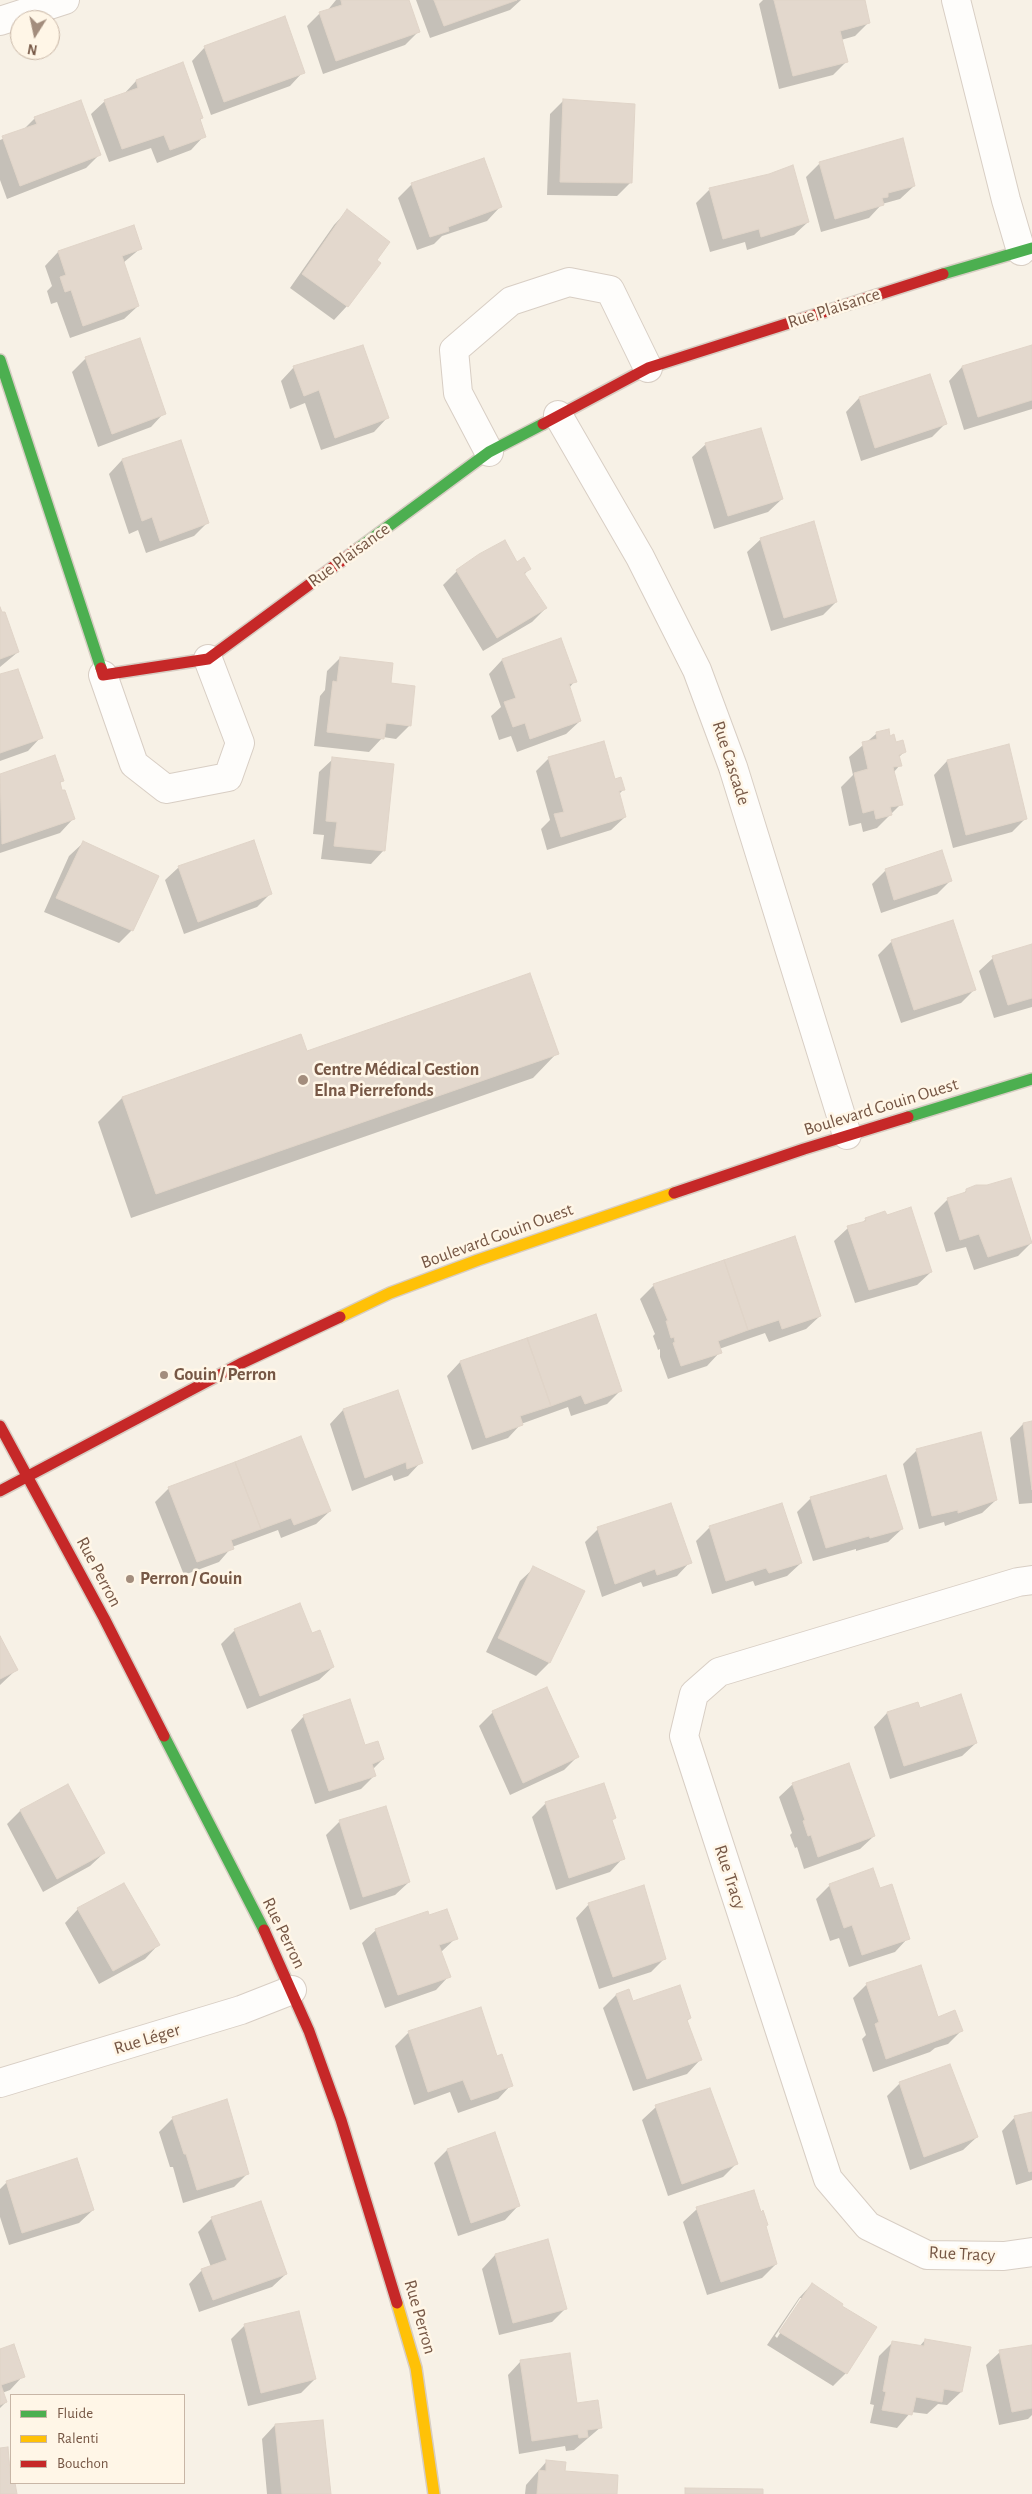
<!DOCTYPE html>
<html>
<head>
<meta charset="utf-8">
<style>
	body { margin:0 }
	#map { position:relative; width:1032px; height:2494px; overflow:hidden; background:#f7f1e6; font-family:"Alegreya Sans",sans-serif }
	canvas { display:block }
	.legend { position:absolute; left:10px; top:2394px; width:175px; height:90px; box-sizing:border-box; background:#fff6e7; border:1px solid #c8b6a6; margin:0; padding:6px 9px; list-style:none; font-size:15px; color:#765745 }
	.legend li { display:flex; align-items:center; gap:10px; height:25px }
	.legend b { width:25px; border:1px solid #c8b6a6 }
	.north { position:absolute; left:10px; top:10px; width:50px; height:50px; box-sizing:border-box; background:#fff6e7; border:1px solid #c8b6a6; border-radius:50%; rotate:190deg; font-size:14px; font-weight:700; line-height:20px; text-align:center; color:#765745 }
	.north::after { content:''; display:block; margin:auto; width:18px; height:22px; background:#a38d7d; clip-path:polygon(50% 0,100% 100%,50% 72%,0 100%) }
</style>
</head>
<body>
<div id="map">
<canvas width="1032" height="2494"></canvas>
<ul class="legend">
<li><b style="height:6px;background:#4caf50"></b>Fluide</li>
<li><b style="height:6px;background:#ffc107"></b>Ralenti</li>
<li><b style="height:6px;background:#c62828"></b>Bouchon</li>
</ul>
<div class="north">N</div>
</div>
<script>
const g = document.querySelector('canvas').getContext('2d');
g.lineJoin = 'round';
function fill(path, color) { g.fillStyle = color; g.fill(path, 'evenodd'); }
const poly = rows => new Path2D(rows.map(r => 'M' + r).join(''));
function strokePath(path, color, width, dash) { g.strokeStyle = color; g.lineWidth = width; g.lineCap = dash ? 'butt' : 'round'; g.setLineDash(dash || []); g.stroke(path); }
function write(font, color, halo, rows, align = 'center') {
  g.font = font + ' "Alegreya Sans",sans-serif'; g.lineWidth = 5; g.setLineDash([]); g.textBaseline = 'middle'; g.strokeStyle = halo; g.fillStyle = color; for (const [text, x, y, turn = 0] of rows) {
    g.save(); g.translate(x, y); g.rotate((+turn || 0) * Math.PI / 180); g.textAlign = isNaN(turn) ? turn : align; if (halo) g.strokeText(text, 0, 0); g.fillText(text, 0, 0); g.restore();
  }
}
const shadow = poly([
	[336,0,408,0,419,31,405,45,323,74,307,26,320,13,327,11],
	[416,0,521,0,510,10,430,38],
	[763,0,863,0,869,22,855,36,841,40,846,62,833,75,779,89,759,4],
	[205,47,303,72,290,86,211,115,192,61],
	[182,64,202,118,199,121,204,136,191,150,157,163,151,148,109,162,91,114,105,101,123,95,136,81],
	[563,101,631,182,617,196,547,195,550,114],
	[35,118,100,154,86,168,7,199,0,180,0,140,22,131],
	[820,163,914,186,900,199,882,204,869,218,821,232,806,177],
	[770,175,808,222,794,235,747,250,745,242,710,252,696,203,710,189],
	[412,184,500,207,487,221,442,236,434,244,417,250,398,198],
	[347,211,376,260,347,306,334,320,290,288,334,225],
	[134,227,141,248,123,263,138,306,124,319,70,338,57,302,51,304,47,291,52,286,45,266,58,252],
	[139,340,164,413,151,427,98,447,72,372,86,358],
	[1032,346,1032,409,964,430,949,381,962,367],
	[294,367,387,418,374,432,321,450,305,403,290,409,281,381],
	[930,375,945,424,932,437,861,461,846,412,859,398],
	[181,441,208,522,194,536,146,553,138,530,129,534,109,474,122,460],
	[706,444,782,499,768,512,714,529,692,457],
	[761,539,836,602,823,615,771,631,747,552],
	[516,563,529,569,524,575,546,608,532,622,483,651,443,585,457,571],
	[0,611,18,652,0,667],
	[340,658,389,684,410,725,396,739,383,737,369,752,314,746,320,696,325,690,327,671],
	[502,660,575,681,569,688,580,721,566,734,517,752,511,736,499,740,491,716,501,707,489,674],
	[0,676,41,737,28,751,0,761],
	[888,731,889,737,904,752,898,758,900,765,893,773,901,804,877,828,863,832,861,823,849,826,841,787,853,775,849,757,876,734],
	[1008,745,1026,818,1012,832,953,848,934,775,947,761],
	[55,757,62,781,59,784,73,819,60,833,0,853,0,776],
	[549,758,614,780,624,789,619,794,625,817,611,830,547,850,541,829,550,820,536,771],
	[333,759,384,850,371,864,321,859,324,835,313,834,319,772],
	[83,843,132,930,119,943,44,912,69,856],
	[941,852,950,881,937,894,881,913,872,884,885,871],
	[179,867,270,894,257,907,184,934,165,880],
	[892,941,975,989,961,1003,901,1023,878,955],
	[1032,945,1032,1007,994,1018,979,971,993,958],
	[300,1036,306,1053,557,1053,533,1078,131,1218,98,1122,122,1098],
	[967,1190,1031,1243,1018,1256,974,1270,966,1247,946,1252,934,1213,948,1199,961,1195],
	[866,1219,931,1272,917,1285,855,1303,834,1241,848,1228,861,1224],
	[794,1238,820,1316,806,1329,769,1342,765,1333,719,1349,720,1352,707,1366,668,1379,660,1357,660,1349,658,1350,653,1336,655,1334,640,1299,654,1285],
	[595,1315,620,1391,607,1404,571,1416,568,1407,521,1424,508,1438,472,1450,447,1376,460,1362],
	[343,1410,421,1462,408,1476,394,1481,392,1475,352,1491,330,1424],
	[1032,1423,1032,1503,1019,1504,1010,1438,1023,1424],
	[980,1434,996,1500,982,1513,945,1526,944,1522,919,1529,903,1464,916,1451],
	[169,1488,330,1511,316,1524,281,1538,278,1530,232,1547,219,1562,184,1575,155,1502],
	[811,1498,902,1529,888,1542,856,1551,856,1549,813,1561,797,1512],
	[781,1505,801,1563,787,1576,755,1586,753,1581,712,1594,696,1541,709,1528],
	[598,1529,690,1562,677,1576,643,1587,641,1582,602,1597,585,1542],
	[534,1568,549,1663,536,1676,486,1652,520,1581],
	[299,1605,311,1635,333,1667,319,1680,247,1709,221,1644,234,1631],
	[0,1638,16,1670,0,1685],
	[919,1709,976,1743,962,1756,890,1779,874,1727,887,1713],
	[493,1712,577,1757,564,1770,510,1795,479,1726],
	[304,1716,364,1746,383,1759,372,1770,374,1776,361,1789,315,1804,291,1730],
	[604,1784,611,1821,623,1858,610,1872,556,1890,532,1817,545,1804],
	[793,1784,874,1836,860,1849,804,1869,797,1847,795,1848,790,1835,792,1833,779,1797],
	[67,1785,104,1853,90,1866,43,1892,7,1824,20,1811],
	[340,1821,409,1882,395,1895,350,1910,326,1835],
	[830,1885,879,1889,908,1938,895,1952,849,1967,839,1938,830,1941,816,1899],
	[589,1904,664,1959,651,1972,599,1989,576,1918],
	[78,1909,158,1945,145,1959,99,1984,65,1923],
	[428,1916,456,1938,441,1952,449,1976,436,1990,385,2008,362,1943,376,1930],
	[867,1984,937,2018,961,2031,948,2044,935,2048,930,2052,873,2072,862,2039,866,2035,853,1998],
	[628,1991,632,2002,690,2018,687,2021,700,2060,687,2074,633,2091,603,2008,616,1995],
	[409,2032,496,2057,511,2085,498,2099,458,2113,450,2092,414,2105,395,2046],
	[900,2083,977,2137,963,2150,910,2170,887,2096],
	[656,2107,736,2164,723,2177,668,2196,642,2120],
	[1032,2113,1032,2180,1016,2185,1002,2131,1015,2117],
	[173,2118,247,2174,234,2187,183,2203,173,2167,170,2167,159,2132],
	[495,2134,518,2206,505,2220,458,2236,434,2163,447,2150],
	[7,2182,93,2210,79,2223,9,2245,0,2217,0,2189],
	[697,2209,764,2227,776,2264,762,2278,707,2295,683,2222],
	[212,2218,286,2274,272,2287,199,2312,189,2284,202,2270,211,2267,198,2232],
	[548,2240,566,2308,552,2322,499,2335,482,2269,495,2255],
	[812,2284,846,2373,833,2386,767,2345,799,2298],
	[800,2298,803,2298,777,2338,775,2336],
	[245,2325,315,2379,301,2393,248,2406,231,2339],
	[925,2340,970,2348,961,2392,947,2405,938,2404,927,2414,911,2412,897,2428,870,2423,874,2405,870,2404,879,2356,893,2342,919,2347],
	[1032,2346,1032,2415,1028,2419,999,2425,986,2365,1000,2352],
	[0,2350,23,2376,10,2390,2,2393,6,2402,0,2408],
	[521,2361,576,2404,601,2427,574,2450,566,2451,565,2446,519,2454,508,2375],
	[275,2425,330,2494,267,2494,262,2439],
	[7,2448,11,2483,13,2483,15,2494,0,2494,0,2449],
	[547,2461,564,2472,616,2494,525,2494,526,2485]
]);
const building = poly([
	[341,0,409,0,420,32,336,61,319,12,342,5,341,0],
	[434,0,517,0,444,26,434,0],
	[774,0,865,0,870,23,840,31,848,62,793,76,774,0],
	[285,16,305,73,224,102,204,46,285,16],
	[183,62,203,118,200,119,206,137,170,150,164,135,122,149,104,100,138,88,136,80,183,62],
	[563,99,635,104,632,183,560,182,563,99],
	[81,100,101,155,20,186,2,136,37,124,34,117,81,100],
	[903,138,915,186,888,193,888,197,882,198,884,205,835,219,819,162,903,138],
	[484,158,502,207,448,227,449,231,430,237,411,183,484,158],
	[793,165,809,222,761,237,759,229,723,239,709,188,769,174,793,165],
	[347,209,390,242,377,260,381,263,348,307,302,274,347,209],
	[134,225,142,249,122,256,139,306,83,326,71,290,65,292,60,277,66,275,58,251,134,225],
	[140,338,166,414,112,434,85,357,140,338],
	[363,345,389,418,335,438,319,390,304,396,293,366,363,345],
	[1032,345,1032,400,978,417,962,366,1032,345],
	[930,374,947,424,875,448,859,397,930,374],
	[761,428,783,499,728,516,705,443,761,428],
	[181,440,209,523,160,541,152,517,142,521,122,459,181,440],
	[814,521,837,602,784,618,760,538,814,521],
	[505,540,517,562,524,557,531,569,524,573,547,608,497,638,456,570,479,554,505,540],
	[0,607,2,612,5,612,19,652,0,659,0,607],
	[561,638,577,682,569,684,581,721,530,739,525,723,513,727,504,702,516,698,502,659,561,638],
	[340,657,393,663,391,683,415,686,411,726,386,723,384,739,327,732,333,681,337,682,340,657],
	[18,669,43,738,0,753,0,674,18,669],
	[889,729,890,736,894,734,896,742,903,740,906,752,899,755,902,766,893,767,903,805,890,807,892,815,876,819,874,810,863,813,854,773,868,769,862,742,877,739,876,732,889,729],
	[604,741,615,779,621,777,625,790,619,791,626,817,561,837,554,814,564,812,548,757,604,741],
	[1009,744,1027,819,966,835,947,760,1009,744],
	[55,755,64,781,60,782,62,790,65,790,75,819,2,844,0,774,55,755],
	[332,757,394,764,385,851,334,846,337,822,326,821,332,757],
	[254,840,272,894,198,922,178,866,254,840],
	[83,841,159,876,133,931,56,898,83,841],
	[942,850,952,881,894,900,885,869,942,850],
	[953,920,976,990,914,1010,891,940,953,920],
	[1032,944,1032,998,1008,1005,992,956,1032,944],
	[530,973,559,1054,156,1194,122,1097,301,1034,307,1051,530,973],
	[1011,1178,1032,1243,988,1257,979,1234,960,1240,947,1198,966,1192,966,1189,976,1185,987,1185,1011,1178],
	[911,1207,932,1272,869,1290,847,1226,866,1221,865,1218,885,1211,887,1215,911,1207],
	[795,1236,821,1316,782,1329,779,1320,748,1330,724,1260,795,1236],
	[724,1260,748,1330,718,1341,722,1353,681,1366,673,1343,675,1342,674,1337,671,1338,666,1321,668,1321,653,1284,724,1260],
	[596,1314,622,1391,585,1404,581,1395,551,1406,527,1338,596,1314],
	[527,1338,551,1406,520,1416,523,1425,486,1438,460,1361,527,1338],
	[398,1390,423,1463,407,1469,406,1462,365,1478,343,1409,398,1390],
	[1032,1421,1032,1490,1023,1423,1032,1421],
	[981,1432,997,1500,958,1513,958,1510,932,1516,916,1449,981,1432],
	[301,1436,331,1511,294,1525,291,1518,261,1529,235,1462,301,1436],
	[235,1462,261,1529,231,1540,234,1549,197,1562,168,1487,235,1462],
	[886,1475,903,1529,870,1538,869,1536,826,1548,810,1497,886,1475],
	[671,1503,692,1563,657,1575,655,1569,615,1584,597,1527,671,1503],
	[782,1503,802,1563,769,1573,766,1568,726,1581,709,1526,782,1503],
	[533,1566,585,1591,550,1663,498,1638,533,1566],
	[300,1603,312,1633,320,1630,334,1667,260,1696,234,1629,300,1603],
	[0,1636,18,1670,0,1679,0,1636],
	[547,1687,579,1757,523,1783,492,1711,547,1687],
	[961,1694,977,1743,904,1766,887,1712,918,1702,920,1708,961,1694],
	[350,1699,365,1745,378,1741,384,1759,372,1764,376,1776,329,1791,303,1715,350,1699],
	[849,1763,875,1836,818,1857,811,1835,808,1836,803,1821,805,1820,792,1783,849,1763],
	[604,1783,616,1818,612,1820,625,1859,569,1878,545,1802,604,1783],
	[68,1784,105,1853,57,1879,20,1810,68,1784],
	[386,1806,410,1882,363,1897,339,1820,386,1806],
	[873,1868,880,1888,892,1884,910,1939,862,1955,852,1925,844,1928,829,1884,873,1868],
	[124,1883,160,1945,113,1971,77,1908,124,1883],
	[644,1885,666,1959,613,1977,588,1903,644,1885],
	[447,1909,458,1939,439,1945,451,1977,398,1995,375,1929,428,1911,429,1915,447,1909],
	[921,1965,938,2017,955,2010,963,2031,886,2059,875,2024,879,2022,866,1983,921,1965],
	[680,1985,691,2018,687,2020,702,2060,647,2079,616,1994,629,1989,633,2001,680,1985],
	[481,2007,497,2056,502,2054,513,2086,471,2100,463,2080,428,2092,408,2031,481,2007],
	[950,2064,978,2137,924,2157,899,2082,950,2064],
	[710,2088,738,2164,682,2184,655,2105,710,2088],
	[227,2099,249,2174,197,2190,186,2154,184,2154,172,2117,227,2099],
	[1032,2112,1032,2171,1029,2172,1014,2116,1032,2112],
	[495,2132,520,2206,471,2223,447,2149,495,2132],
	[77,2158,94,2210,22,2233,6,2181,77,2158],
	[754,2190,761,2212,763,2210,768,2225,766,2226,777,2264,721,2282,696,2207,754,2190],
	[261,2201,287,2274,213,2300,201,2269,227,2260,211,2217,261,2201],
	[548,2239,567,2309,513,2323,495,2254,548,2239],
	[812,2283,843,2304,842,2306,877,2327,847,2374,779,2332,812,2283],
	[299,2311,316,2379,261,2393,244,2324,299,2311],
	[925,2339,971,2347,962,2392,944,2389,942,2402,916,2397,912,2415,882,2410,886,2392,883,2391,892,2341,924,2346,925,2339],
	[14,2344,25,2377,1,2385,7,2402,0,2405,0,2349,14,2344],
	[1032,2345,1032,2408,1012,2412,999,2350,1032,2345],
	[570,2353,577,2403,598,2400,602,2428,587,2430,588,2437,579,2438,578,2434,532,2441,520,2360,570,2353],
	[323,2420,331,2494,282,2494,275,2424,323,2420],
	[8,2447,11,2483,15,2483,17,2494,0,2494,0,2448,8,2447],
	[546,2460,566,2462,565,2471,618,2475,617,2494,537,2494,539,2470,546,2471,546,2460],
	[685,2488,763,2489,763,2494,685,2494,685,2488]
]);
const street = poly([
	[956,0,1006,200,1021,251],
	[0,21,65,0],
	[558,415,640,557,697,670,733,767,847,1135],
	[489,452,458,393,454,350,511,301,569,282,610,290,648,368],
	[103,675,134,764,166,789,228,777,240,743,208,659],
	[1032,1580,1018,1582,719,1672,694,1694,684,1736,828,2179,868,2226,927,2255,1004,2256,1032,2252],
	[0,2083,241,2010,292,1990]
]);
const fast = poly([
	[943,274,1032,248],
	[0,360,101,668],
	[359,548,489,452,543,424],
	[908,1117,1032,1079],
	[164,1736,264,1930]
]);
const slow = poly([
	[340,1317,390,1293,478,1260,674,1193],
	[397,2303,416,2368,434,2494]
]);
const jam = poly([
	[543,424,648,368,943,274],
	[101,668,103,675,208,659,359,548],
	[674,1193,804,1149,908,1117],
	[0,1426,104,1618,164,1736],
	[0,1491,240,1364,340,1317],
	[264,1930,309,2031,341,2120,397,2303]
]);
const markers = [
	[303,1080,6,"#a38d7d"],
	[164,1375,5,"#a38d7d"],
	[130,1579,5,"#a38d7d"]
];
const streetNames = [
	["Rue Plaisance",834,308,-18],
	["Rue Plaisance",349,555,-36],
	["Rue Cascade",731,763,72],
	["Boulevard Gouin Ouest",881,1107,-17],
	["Boulevard Gouin Ouest",497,1236,-20],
	["Rue Perron",99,1572,62],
	["Rue Tracy",730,1877,72],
	["Rue Perron",284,1933,64],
	["Rue Léger",147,2039,-17],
	["Rue Tracy",962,2254,3],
	["Rue Perron",420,2317,74]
];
const poiNames = [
	["Centre Médical Gestion",314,1070],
	["Elna Pierrefonds",314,1091],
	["Gouin / Perron",174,1375],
	["Perron / Gouin",140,1579]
];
fill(shadow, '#0003');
fill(building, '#e3d8cd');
strokePath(building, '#e0d4c8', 1);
strokePath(street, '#d8cec4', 30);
strokePath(fast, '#d7cdc3', 14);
strokePath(slow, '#d7cdc3', 14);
strokePath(jam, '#d7cdc3', 14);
strokePath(street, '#fefdfb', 28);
strokePath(fast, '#4caf50', 11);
strokePath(slow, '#ffc107', 11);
strokePath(jam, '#c62828', 11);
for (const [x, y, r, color] of markers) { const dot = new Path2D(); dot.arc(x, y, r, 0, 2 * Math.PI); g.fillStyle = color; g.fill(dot); strokePath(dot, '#fff6e7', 2); }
write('18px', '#765745', '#fff6e7', streetNames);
write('bold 18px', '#765745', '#fff6e7', poiNames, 'left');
</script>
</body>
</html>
